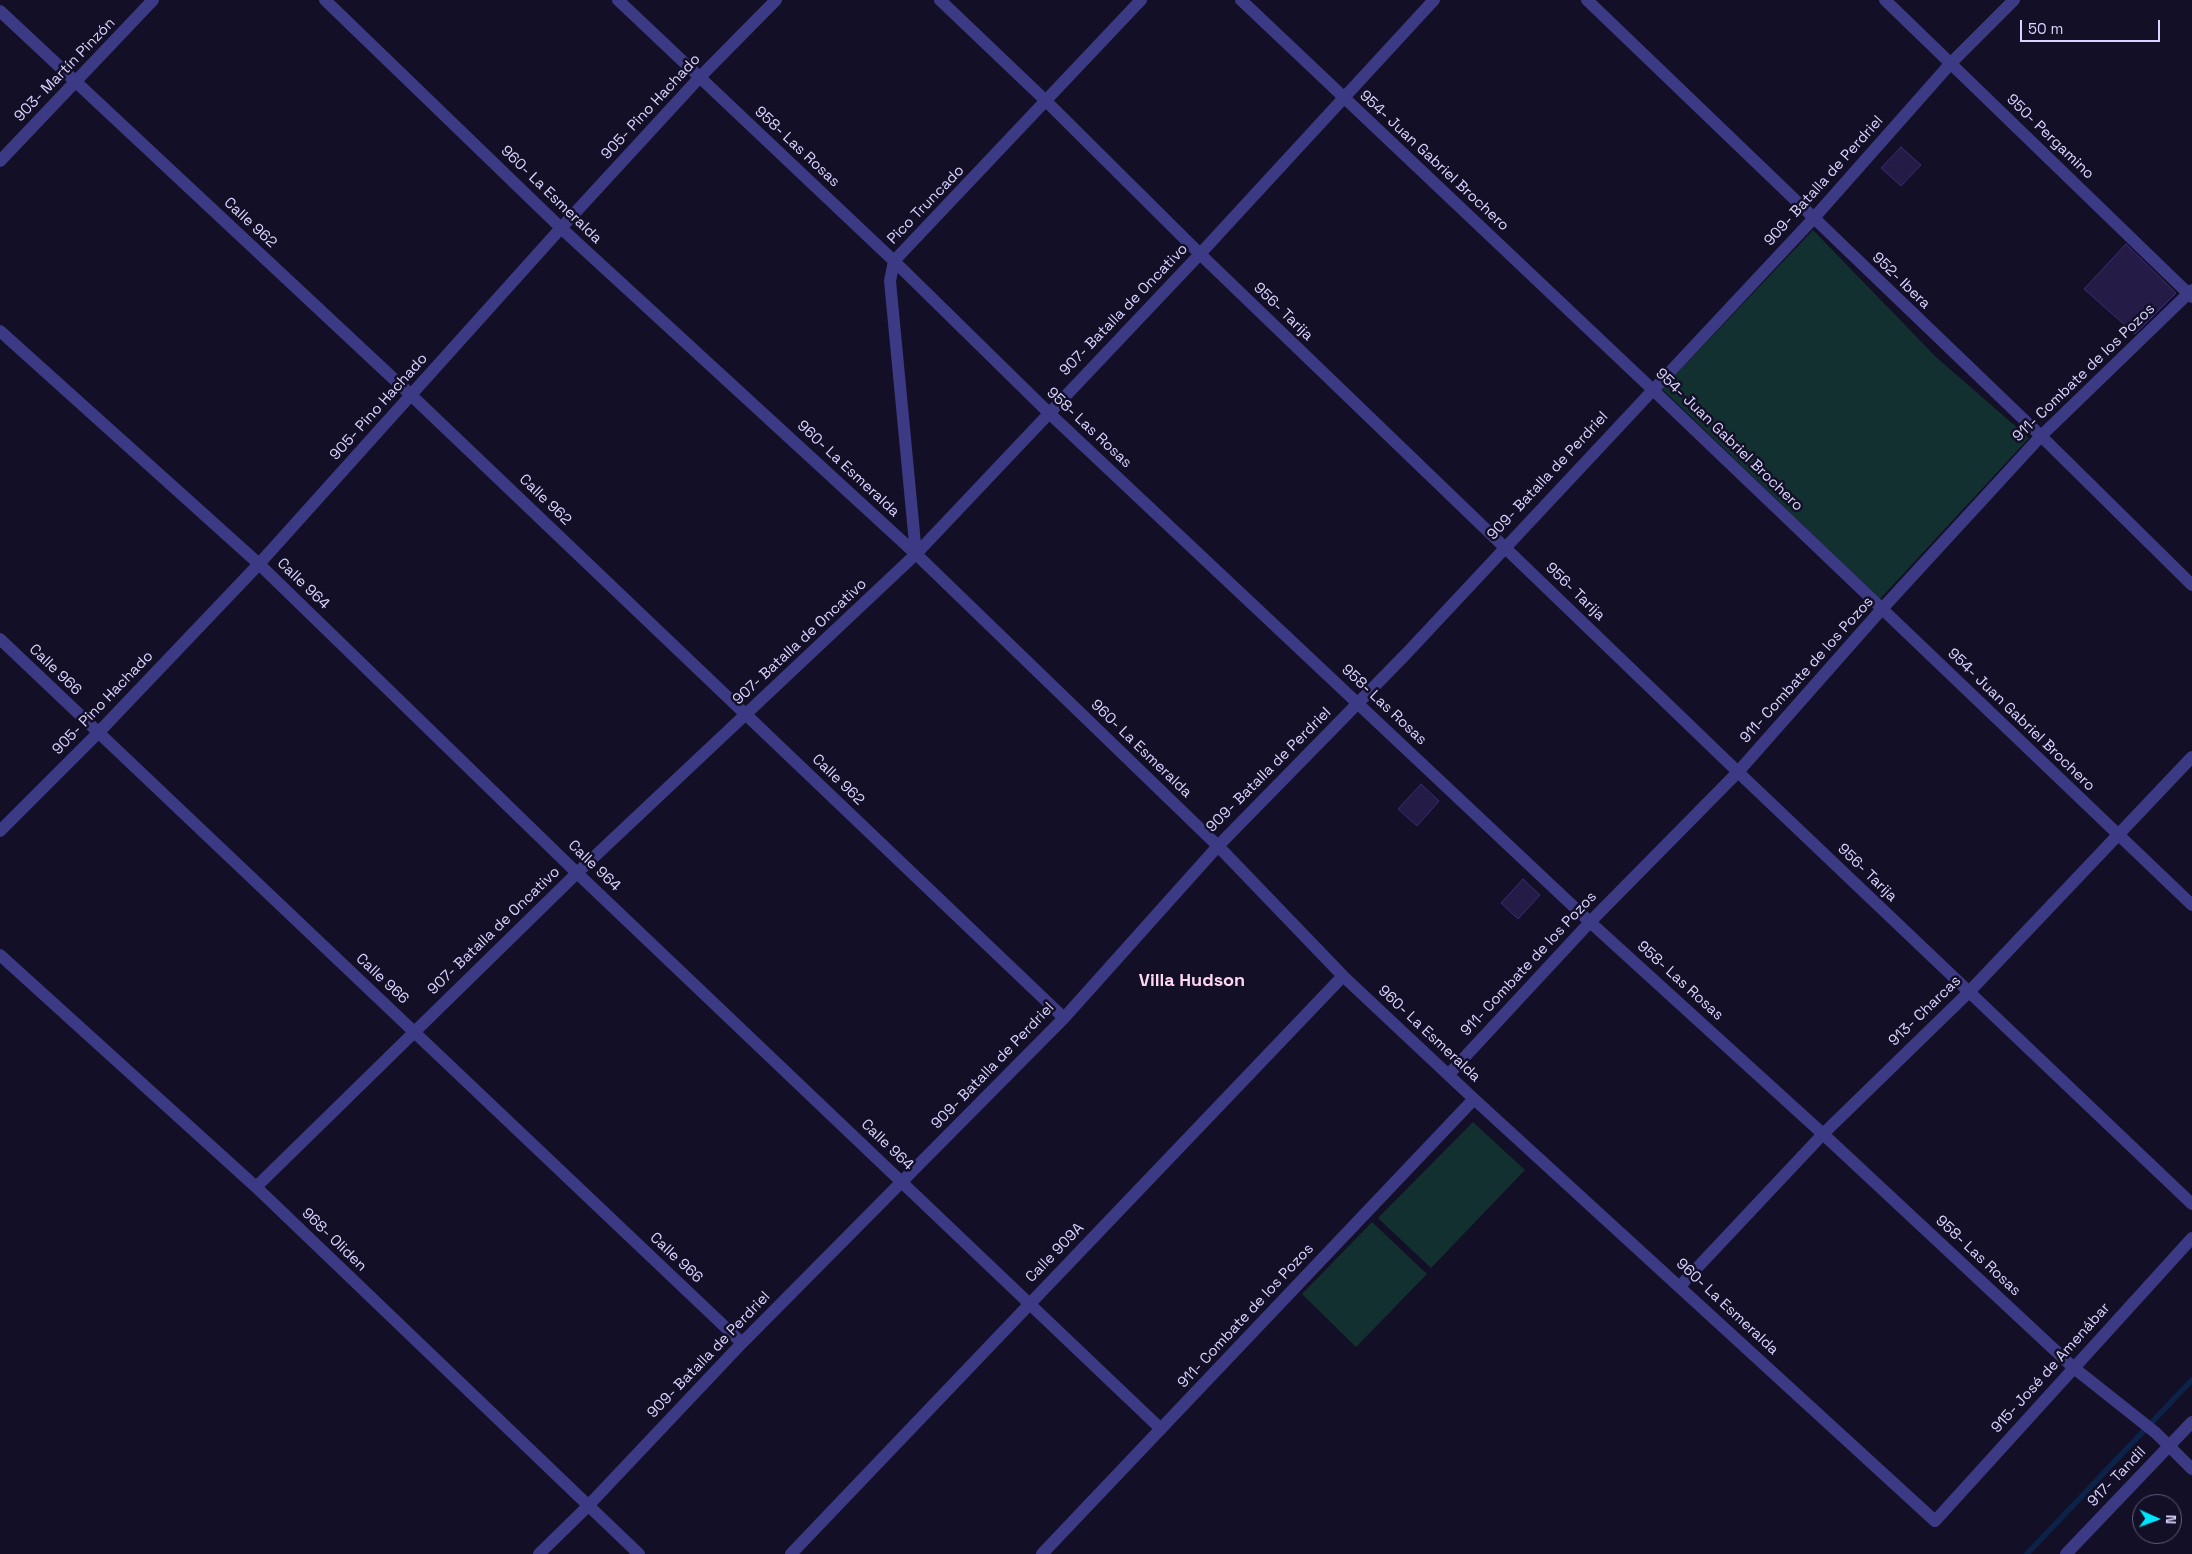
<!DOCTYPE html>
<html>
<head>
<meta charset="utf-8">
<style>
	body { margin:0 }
	#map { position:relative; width:2192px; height:1554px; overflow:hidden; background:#130f26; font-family:"Space Grotesk",sans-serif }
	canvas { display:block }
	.north { position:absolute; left:2132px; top:1494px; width:50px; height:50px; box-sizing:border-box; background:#130f26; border:1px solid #625e7d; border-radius:50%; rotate:92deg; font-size:14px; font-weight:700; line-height:20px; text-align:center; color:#d9d4ff }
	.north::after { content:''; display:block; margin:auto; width:18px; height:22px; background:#00e5ff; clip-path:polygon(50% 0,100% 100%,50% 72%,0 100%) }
	.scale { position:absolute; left:2020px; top:20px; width:140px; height:22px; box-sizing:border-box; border:2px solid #d9d4ff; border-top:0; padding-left:6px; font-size:15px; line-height:18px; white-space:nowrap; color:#d9d4ff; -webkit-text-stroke:4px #130f26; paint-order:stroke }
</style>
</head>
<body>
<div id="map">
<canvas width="2192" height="1554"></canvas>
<div class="north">N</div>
<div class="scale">50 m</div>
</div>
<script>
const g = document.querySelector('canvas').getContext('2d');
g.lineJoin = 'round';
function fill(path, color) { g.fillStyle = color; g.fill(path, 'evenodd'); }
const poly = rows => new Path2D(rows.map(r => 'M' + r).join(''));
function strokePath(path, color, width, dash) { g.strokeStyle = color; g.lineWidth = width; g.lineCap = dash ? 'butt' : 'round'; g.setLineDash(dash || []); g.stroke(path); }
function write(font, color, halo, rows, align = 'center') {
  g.font = font + ' "Space Grotesk",sans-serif'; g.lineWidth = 5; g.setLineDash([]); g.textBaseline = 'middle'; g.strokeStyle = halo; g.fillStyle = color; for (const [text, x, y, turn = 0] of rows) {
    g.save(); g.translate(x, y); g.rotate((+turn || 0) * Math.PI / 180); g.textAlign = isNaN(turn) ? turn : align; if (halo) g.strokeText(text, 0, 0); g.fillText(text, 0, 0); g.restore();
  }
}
const green = poly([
	[1813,230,1936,357,2029,438,1880,599,1662,389],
	[1473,1122,1525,1170,1431,1268,1378,1218],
	[1372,1222,1427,1274,1356,1347,1302,1294]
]);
const stream = poly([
	[2027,1554,2192,1380]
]);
const building = poly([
	[1901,147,1921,165,1901,186,1881,168,1901,147],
	[2126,244,2176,293,2135,334,2084,289,2126,244],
	[1421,784,1439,801,1417,826,1398,809,1421,784],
	[1523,879,1540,895,1518,919,1501,903,1523,879]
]);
const street = poly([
	[325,0,561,228,916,554,1218,846,1343,976,1474,1099,1935,1521,2192,1238],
	[618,0,894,261,1049,413,1590,922,1823,1134,2074,1368,2156,1433,2192,1469],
	[940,0,1047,102,1200,254,1738,772,2192,1204],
	[1241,0,1652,389,2192,905],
	[1587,0,2041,436,2192,585],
	[1885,0,2192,297],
	[0,11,412,396,1064,1018],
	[0,161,153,0],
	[0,331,259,564,577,873,1161,1429],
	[916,554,890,281,894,261,1141,0],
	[0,639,742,1343],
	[0,831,98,733,259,564,561,228,700,77,776,0],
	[0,955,256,1187,639,1554],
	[1449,1074,1590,922,1738,772,1881,610,2041,436,2192,290],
	[256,1187,577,873,916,554,1200,254,1434,0],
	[1680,1286,1823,1134,1968,993,2192,757],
	[539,1554,587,1507,742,1343,1064,1018,1218,846,1406,654,1813,219,1951,63,2014,0],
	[791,1554,1343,976],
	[1042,1554,1474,1099],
	[2066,1554,2192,1422]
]);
const streetNames = [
	["903- Martín Pinzón",65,70,-46],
	["905- Pino Hachado",651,107,-47],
	["950- Pergamino",2050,137,44],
	["958- Las Rosas",797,147,43],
	["954- Juan Gabriel Brochero",1434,161,43],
	["909- Batalla de Perdriel",1824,181,-48],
	["960- La Esmeralda",551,195,44],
	["Pico Truncado",926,205,-46],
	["Calle 962",250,223,43],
	["952- Ibera",1901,281,44],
	["907- Batalla de Oncativo",1124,310,-46],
	["956- Tarija",1283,312,44],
	["911- Combate de los Pozos",2084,373,-44],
	["905- Pino Hachado",379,407,-48],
	["958- Las Rosas",1089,428,43],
	["954- Juan Gabriel Brochero",1729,440,44],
	["960- La Esmeralda",848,469,43],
	["909- Batalla de Perdriel",1548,476,-47],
	["Calle 962",545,500,44],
	["Calle 964",303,584,44],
	["956- Tarija",1575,592,44],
	["907- Batalla de Oncativo",800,642,-43],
	["Calle 966",55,670,44],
	["911- Combate de los Pozos",1807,670,-48],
	["905- Pino Hachado",103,703,-46],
	["958- Las Rosas",1384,705,43],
	["954- Juan Gabriel Brochero",2021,720,44],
	["960- La Esmeralda",1141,749,44],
	["909- Batalla de Perdriel",1269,770,-45],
	["Calle 962",838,780,44],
	["Calle 964",594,866,44],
	["956- Tarija",1867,873,44],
	["907- Batalla de Oncativo",494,931,-44],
	["911- Combate de los Pozos",1529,964,-47],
	["Calle 966",382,979,43],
	["958- Las Rosas",1680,981,42],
	["913- Charcas",1925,1011,-44],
	["960- La Esmeralda",1429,1034,43],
	["909- Batalla de Perdriel",993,1066,-46],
	["Calle 964",887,1145,44],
	["968- Oliden",334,1240,44],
	["Calle 909A",1055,1253,-46],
	["958- Las Rosas",1978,1256,43],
	["Calle 966",676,1258,43],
	["960- La Esmeralda",1727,1307,43],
	["911- Combate de los Pozos",1246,1316,-47],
	["909- Batalla de Perdriel",709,1355,-46],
	["915- José de Amenábar",2051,1368,-48],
	["917- Tandil",2117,1477,-46]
];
const quarterNames = [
	["Villa Hudson",1192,981]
];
fill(green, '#12302f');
strokePath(stream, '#0c2248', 5.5);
fill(building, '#241b47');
strokePath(building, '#3b2d73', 1);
strokePath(street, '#3d3a85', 12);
write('15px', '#d9d4ff', '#130f26', streetNames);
write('bold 18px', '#ffd6f0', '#130f26', quarterNames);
</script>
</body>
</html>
